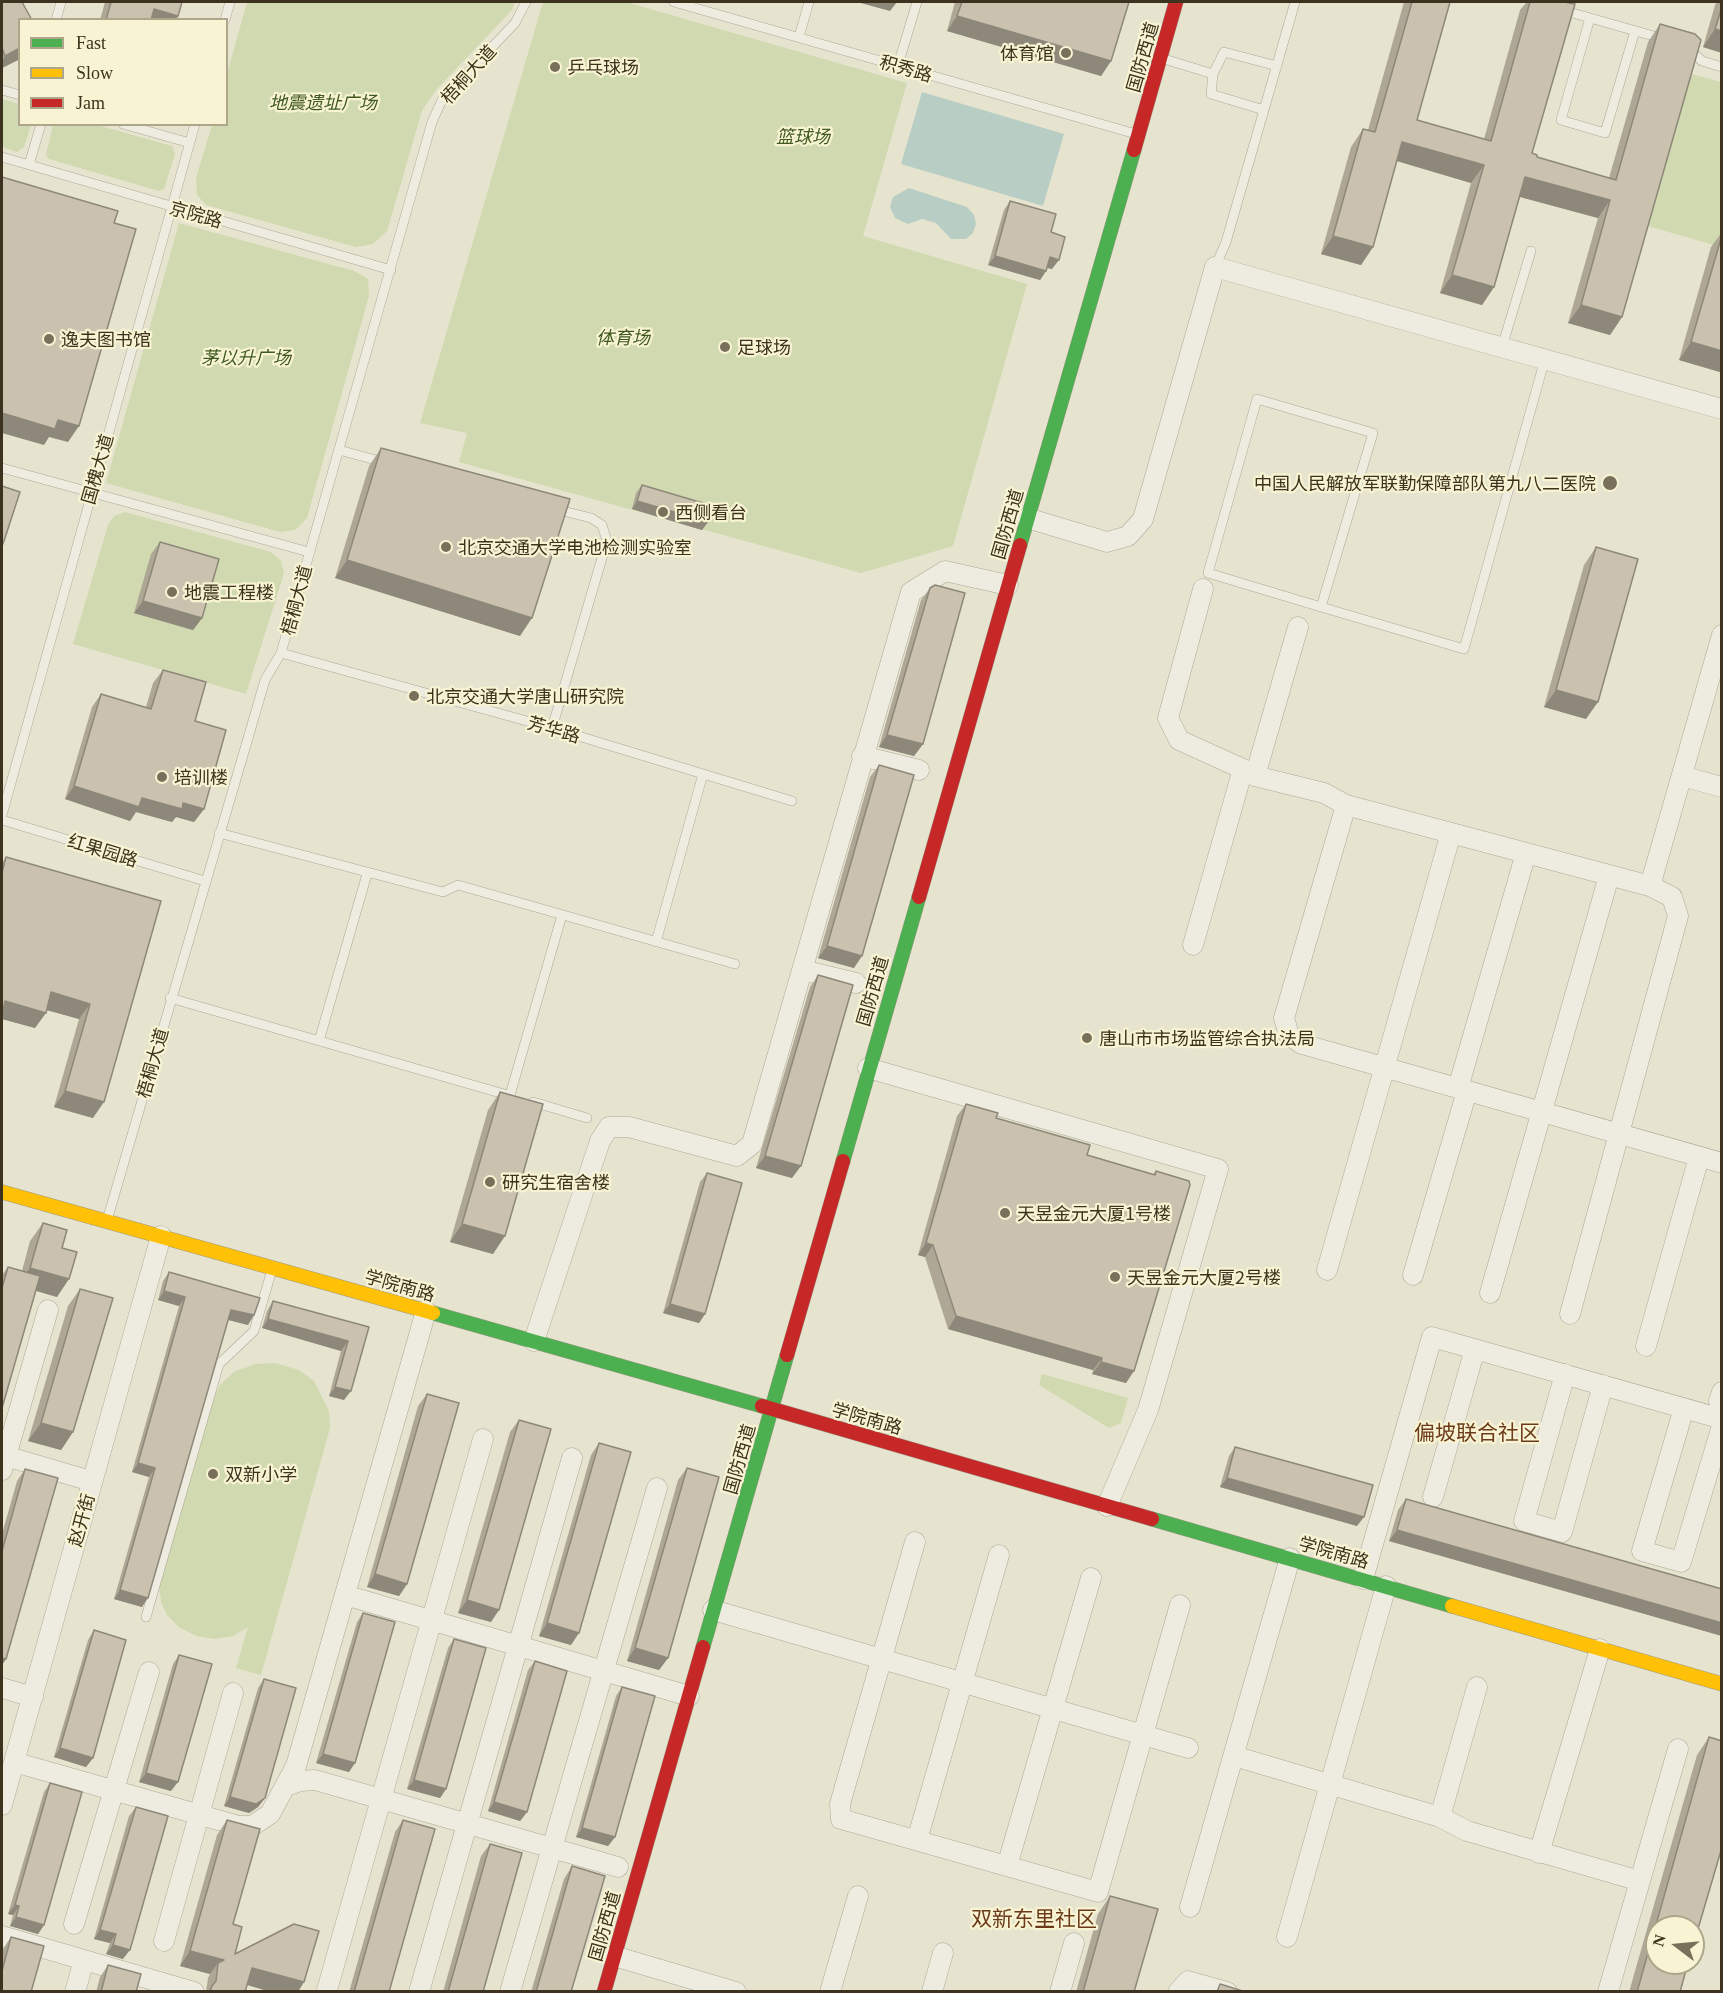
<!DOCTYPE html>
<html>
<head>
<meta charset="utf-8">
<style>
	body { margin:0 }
	#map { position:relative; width:1723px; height:1993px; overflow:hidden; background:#e6e4ce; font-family:Georgia,serif }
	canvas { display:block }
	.frame { position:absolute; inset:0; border:3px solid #3c321d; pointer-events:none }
	.legend { position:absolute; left:18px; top:18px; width:210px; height:108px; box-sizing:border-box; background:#f8f4d3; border:2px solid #ada68a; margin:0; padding:8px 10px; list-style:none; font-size:18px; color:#3c321d }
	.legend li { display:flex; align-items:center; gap:12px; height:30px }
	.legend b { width:30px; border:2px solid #ada68a }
	.north { position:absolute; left:1645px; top:1915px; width:60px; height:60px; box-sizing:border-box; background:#f8f4d3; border:2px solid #ada68a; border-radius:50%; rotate:286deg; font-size:16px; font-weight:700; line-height:24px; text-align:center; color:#3c321d }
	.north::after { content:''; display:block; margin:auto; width:21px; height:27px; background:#78705b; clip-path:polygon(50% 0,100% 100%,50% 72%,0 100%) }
</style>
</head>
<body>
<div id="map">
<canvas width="1723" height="1993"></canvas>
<div class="frame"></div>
<ul class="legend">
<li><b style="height:8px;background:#4caf50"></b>Fast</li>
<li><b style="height:8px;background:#ffc107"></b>Slow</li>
<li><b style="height:8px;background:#c62828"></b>Jam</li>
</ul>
<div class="north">N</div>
</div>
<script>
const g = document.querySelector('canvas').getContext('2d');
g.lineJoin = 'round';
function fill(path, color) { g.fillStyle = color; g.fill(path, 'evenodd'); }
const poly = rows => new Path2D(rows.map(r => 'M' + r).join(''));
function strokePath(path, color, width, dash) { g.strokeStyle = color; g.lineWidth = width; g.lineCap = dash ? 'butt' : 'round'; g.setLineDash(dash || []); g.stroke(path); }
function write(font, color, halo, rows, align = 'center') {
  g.font = font + ' Georgia,"Noto Sans SC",serif'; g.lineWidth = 4.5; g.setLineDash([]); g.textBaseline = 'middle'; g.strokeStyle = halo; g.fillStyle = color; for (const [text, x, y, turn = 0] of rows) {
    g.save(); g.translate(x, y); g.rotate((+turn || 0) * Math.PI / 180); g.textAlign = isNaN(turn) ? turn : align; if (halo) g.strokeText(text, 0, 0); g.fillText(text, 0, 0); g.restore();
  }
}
const green = poly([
	[247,2,515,2,512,10,435,91,422,111,387,231,373,244,356,247,206,205,197,195,196,178,212,125,226,124,227,74],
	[543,2,626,2,907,83,863,236,1027,284,953,546,861,573,459,462,467,433,420,423],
	[1684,72,1721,82,1721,247,1641,224],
	[2,99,19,104,20,124,31,125,24,147,17,152,2,147],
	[97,125,172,146,175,154,164,189,159,191,49,159,46,155,53,125],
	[179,223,354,271,368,279,369,296,307,518,295,530,280,532,106,483],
	[125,512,271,552,281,561,284,573,246,694,73,644,108,525,114,516],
	[275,1363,299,1370,314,1381,329,1411,330,1428,261,1675,236,1668,248,1627,233,1636,215,1639,196,1636,179,1627,167,1615,161,1602,159,1583,208,1411,220,1385,234,1372,255,1364],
	[1042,1374,1128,1398,1121,1423,1109,1428,1039,1385]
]);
const water = poly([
	[922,92,1064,134,1043,206,901,164],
	[909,188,967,207,974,215,976,224,973,233,966,239,951,239,936,223,922,219,908,224,895,218,890,207,893,197]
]);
const lane = poly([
	[674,2,1136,134],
	[1562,10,1664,39],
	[1590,18,1561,120,1605,133,1635,31],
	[56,20,61,2],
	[225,20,230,2],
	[799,37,809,2],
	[1688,48,1702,61,1722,67],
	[1161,58,1213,74],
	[898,65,917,2],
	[2,90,20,95],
	[1264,110,1211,94,1213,74,1224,52,1277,66],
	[123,124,190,143],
	[2,157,391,270],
	[29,165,41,124],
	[1215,267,1226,242,1295,2],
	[1502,347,1531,251],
	[339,450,383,462],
	[2,468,309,552],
	[1321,607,1373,433,1257,399,1208,573,1321,607,1464,649,1545,359],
	[281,653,552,728,792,801],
	[552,728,607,541,602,525,591,518,555,509],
	[2,815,195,124],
	[2,820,205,881],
	[219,833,443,892,458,885,735,964],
	[656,942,703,774],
	[170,998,511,1096],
	[319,1041,367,874],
	[510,1095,562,915],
	[533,1102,587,1118],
	[108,1217,265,680,281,653,432,122,442,100,515,23,526,2],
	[146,1617,219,1364,254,1331,271,1273]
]);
const street = poly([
	[1027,518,1107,542,1128,536,1143,519,1215,267,1722,409],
	[1203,589,1168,718,1179,740,1243,769],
	[862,756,919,770],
	[1255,776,1298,627],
	[1682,776,1722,787],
	[1346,805,1650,886,1722,635],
	[1193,945,1243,769,1255,776,1324,793,1346,805,1284,1018,1289,1035,1302,1044,1722,1163],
	[802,970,856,983],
	[868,1068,1218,1169,1148,1410,1107,1506],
	[1458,1088,1526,853],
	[1327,1270,1451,833],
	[1413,1275,1467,1091],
	[1490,1293,1609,876],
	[1570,1314,1678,916,1672,897,1650,886],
	[534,1341,600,1141,609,1127,629,1127,737,1156,752,1144,911,592,945,571,1008,585],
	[1646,1346,1699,1157],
	[1565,1374,1524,1521,1562,1532,1603,1385],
	[1719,1401,1722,1392],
	[1684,1408,1642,1551,1681,1562,1722,1426],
	[2,1455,91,1481],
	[2,1470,48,1310],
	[1433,1497,1475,1349],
	[915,1542,840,1804,841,1819,1098,1892,1180,1605],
	[1363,1579,1432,1337,1722,1419],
	[345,1595,689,1696],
	[713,1610,1188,1748],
	[2,1688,33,1697],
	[1234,1756,1440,1817,1477,1687],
	[14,1762,239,1826,252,1826,270,1814,296,1766,426,1311],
	[287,1786,300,1781,315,1780,618,1867],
	[2,1805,161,1236],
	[1440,1817,1467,1831,1640,1881],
	[917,1840,999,1555],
	[1539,1853,1600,1649],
	[1007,1866,1091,1578],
	[1190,1907,1290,1558],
	[74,1924,149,1672],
	[2,1936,194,1992],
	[1287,1937,1386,1586],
	[164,1941,233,1693],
	[614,1956,736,1992],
	[327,1990,483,1439],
	[75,1992,84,1960],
	[419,1992,572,1458],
	[510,1992,657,1488],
	[830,1992,858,1896],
	[932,1992,943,1953],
	[1060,1992,1074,1943],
	[1178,1992,1188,1981,1227,1992],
	[1608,1992,1678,1749]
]);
const fast = poly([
	[1020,545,1134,150],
	[843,1161,919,897],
	[433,1313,762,1406],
	[1152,1519,1452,1606],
	[703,1647,787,1355]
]);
const slow = poly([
	[2,1192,433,1313],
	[1452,1606,1722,1684]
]);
const jam = poly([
	[1134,150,1176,2],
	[919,897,1020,545],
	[787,1355,843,1161],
	[762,1406,1152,1519],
	[604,1992,703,1647]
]);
const wall = poly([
	[2,2,20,59,2,68],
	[105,2,182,2,178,16,176,20,100,20],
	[955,2,1129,2,1111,61,1101,76,947,31],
	[1404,2,1450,2,1417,120,1484,139,1520,10,1527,2,1564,2,1532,153,1537,157,1609,178,1648,42,1660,24,1622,317,1610,335,1568,323,1598,218,1520,197,1494,287,1482,305,1440,293,1471,183,1397,161,1373,247,1361,265,1321,254,1351,147,1363,129,1368,130],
	[1717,2,1722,2,1722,53,1703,47,1715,5],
	[1010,201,1051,232,1052,269,1047,268,1046,271,1040,280,988,265,1004,210],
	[1722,232,1722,370,1720,372,1679,360,1711,247],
	[381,448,520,636,335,578,369,466],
	[642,485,708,522,702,530,632,509,636,493],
	[160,542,202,618,193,630,134,613,151,554],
	[1596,547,1586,719,1544,707,1584,565],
	[930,588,923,744,914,756,879,747,921,600],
	[163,670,195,721,204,809,194,822,176,817,172,822,136,812,130,821,65,799,92,707,101,694,146,707,153,683],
	[879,765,854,968,818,958,870,777],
	[6,857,161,901,93,1118,54,1107,79,1019,46,1010,35,1028,2,1019,2,863],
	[818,975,792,1178,756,1168,810,987],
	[500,1092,493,1254,450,1242,488,1110],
	[966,1104,996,1118,1087,1155,1153,1174,1156,1171,1126,1383,1092,1374,1093,1370,948,1329,925,1257,918,1255,957,1116],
	[707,1173,705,1314,699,1323,663,1313,700,1182],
	[43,1223,62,1248,57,1297,36,1291,2,1408,2,1275,8,1267,22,1271,30,1241],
	[169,1272,248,1325,228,1320,142,1607,114,1599,149,1477,132,1472,179,1306,158,1300,163,1281],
	[80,1289,73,1432,61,1450,28,1441,68,1306],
	[273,1301,369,1327,344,1400,329,1396,341,1351,262,1328,267,1311],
	[427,1394,407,1584,399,1596,367,1587,418,1406],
	[519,1420,491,1622,458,1613,510,1432],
	[599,1443,571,1645,539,1636,591,1455],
	[1235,1447,1357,1526,1220,1487,1229,1456],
	[687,1468,668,1658,659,1670,627,1661,678,1480],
	[25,1469,6,1659,2,1665,2,1534,17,1481],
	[1406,1499,1722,1589,1722,1636,1389,1541,1398,1510],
	[363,1613,349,1772,316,1763,357,1622],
	[94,1630,93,1758,86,1767,54,1757,88,1640],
	[454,1639,446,1789,440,1798,407,1789,448,1648],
	[179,1655,171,1791,139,1782,173,1664],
	[535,1661,527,1812,520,1821,488,1811,528,1670],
	[264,1679,265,1798,258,1807,249,1813,224,1806,258,1688],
	[622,1687,615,1837,608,1846,576,1837,616,1696],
	[1709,1737,1680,1992,1629,1992,1697,1755],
	[50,1783,44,1925,38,1934,10,1926,13,1915,8,1914,44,1792],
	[136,1807,123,1959,106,1954,110,1943,94,1939,129,1816],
	[227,1820,235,1954,298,1992,271,1992,247,1985,245,1992,206,1992,208,1978,210,1974,180,1966,217,1835],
	[403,1820,389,1992,349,1992,395,1832],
	[490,1844,483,1992,443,1992,481,1856],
	[572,1866,571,1992,531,1992,564,1879],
	[1110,1896,1134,1992,1076,1992,1098,1914],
	[11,1937,2,1992,2,1954,3,1949],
	[108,1965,136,1992,96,1992,100,1977]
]);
const shadedWall = poly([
	[857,2,897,2,890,11],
	[154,9,178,16,176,20,147,20],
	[957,16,1111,61,1101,76,947,31],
	[1715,29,1722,31,1722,53,1703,47],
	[20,48,20,59,2,68,2,61,5,56],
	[1402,142,1484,165,1471,183,1390,159],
	[1525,177,1610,200,1598,218,1513,195],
	[1333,236,1373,247,1361,265,1321,254],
	[995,256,1046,271,1040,280,988,265],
	[1050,257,1059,260,1052,269,1044,267],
	[1452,275,1494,287,1482,305,1440,293],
	[1581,305,1622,317,1610,335,1568,323],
	[1691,342,1722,351,1722,370,1720,372,1679,360],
	[2,413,58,420,79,426,68,442,49,437,44,445,2,433],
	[637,501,708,522,702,530,632,509],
	[347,560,532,618,520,636,335,578],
	[143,601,202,618,193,630,134,613],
	[1556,690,1598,702,1586,719,1544,707],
	[887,735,923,744,914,756,879,747],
	[74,786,142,798,183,803,204,809,194,822,176,817,172,822,136,812,130,821,65,799],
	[827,946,862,956,854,968,818,958],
	[51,992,90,1004,79,1019,40,1008],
	[5,1001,46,1013,35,1028,2,1019,2,1007],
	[65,1091,104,1102,93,1118,54,1107],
	[765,1156,801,1166,792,1178,756,1168],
	[462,1224,505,1236,493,1254,450,1242],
	[926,1243,933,1245,925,1257,918,1255],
	[30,1268,69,1279,57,1297,17,1285],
	[164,1291,185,1297,179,1306,158,1300],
	[670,1304,705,1314,699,1323,663,1313],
	[231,1310,254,1315,248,1325,225,1319],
	[956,1316,1102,1358,1093,1370,948,1329],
	[268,1319,348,1341,341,1351,262,1328],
	[1101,1362,1134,1371,1126,1383,1092,1374],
	[335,1387,351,1391,344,1400,329,1396],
	[41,1423,73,1432,61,1450,28,1441],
	[138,1463,155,1468,149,1477,132,1472],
	[1227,1478,1364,1517,1357,1526,1220,1487],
	[1397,1530,1722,1623,1722,1636,1389,1541],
	[375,1574,407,1584,399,1596,367,1587],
	[120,1590,148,1598,142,1607,114,1599],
	[467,1600,499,1610,491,1622,458,1613],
	[547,1623,579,1633,571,1645,539,1636],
	[635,1648,668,1658,659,1670,627,1661],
	[2,1658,6,1659,2,1665],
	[60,1748,93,1758,86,1767,54,1757],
	[323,1754,355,1763,349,1772,316,1763],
	[146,1773,178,1782,171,1791,139,1782],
	[414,1780,446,1789,440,1798,407,1789],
	[230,1797,265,1798,258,1807,249,1813,224,1806],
	[494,1802,527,1812,520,1821,488,1811],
	[582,1828,615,1837,608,1846,576,1837],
	[15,1905,19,1906,13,1915,8,1914],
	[16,1917,44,1925,38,1934,10,1926],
	[100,1930,116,1934,110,1943,94,1939],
	[113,1945,130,1950,123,1959,106,1954],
	[190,1951,224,1960,218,1963,210,1974,180,1966],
	[252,1968,304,1982,298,1992,271,1992,241,1983]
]);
const building = poly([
	[2,2,22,2,32,20,20,20,20,48,5,56,2,48,2,2],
	[111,2,182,2,178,16,154,9,151,20,106,20,111,2],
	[962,2,1129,2,1111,61,957,16,962,2],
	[1412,2,1450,2,1417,120,1491,141,1530,2,1564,2,1575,4,1532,153,1537,155,1537,157,1616,180,1660,24,1695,34,1701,40,1622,317,1581,305,1610,200,1525,177,1494,287,1452,275,1484,165,1402,142,1373,247,1333,236,1363,129,1375,132,1412,2],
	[1722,7,1722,31,1715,29,1722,7],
	[2,177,118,211,114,223,136,229,79,426,58,420,55,429,2,413,2,177],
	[1010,201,1056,214,1051,232,1065,237,1059,260,1050,257,1046,271,995,256,1010,201],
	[1722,235,1722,351,1691,342,1722,235],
	[381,448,570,499,532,618,347,560,381,448],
	[642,485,713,506,708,522,637,501,642,485],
	[2,486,20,492,4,541,2,546,2,486],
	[160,542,219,559,202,618,143,601,160,542],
	[1596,547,1638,559,1598,702,1556,690,1596,547],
	[935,585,965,593,923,744,887,735,930,588,935,585],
	[163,670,206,682,195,721,226,730,204,809,183,803,182,809,142,798,139,807,74,786,101,694,151,709,163,670],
	[879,765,914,775,862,956,827,946,879,765],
	[6,857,161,901,104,1102,65,1091,90,1004,51,992,46,1013,5,1001,2,1015,2,872,6,857],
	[818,975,853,985,801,1166,765,1156,818,975],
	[500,1092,543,1104,505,1236,462,1224,500,1092],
	[966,1104,998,1113,996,1118,1090,1145,1087,1155,1155,1175,1156,1171,1189,1181,1190,1185,1134,1371,1101,1362,1102,1358,956,1316,933,1245,926,1243,966,1104],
	[707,1173,742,1183,705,1314,670,1304,707,1173],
	[43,1223,67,1230,62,1248,77,1252,69,1279,30,1268,43,1223],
	[8,1267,40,1276,2,1408,2,1288,8,1267],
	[169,1272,260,1298,254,1315,231,1310,148,1598,120,1590,155,1468,138,1463,185,1297,164,1291,169,1272],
	[80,1289,113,1298,73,1432,41,1423,80,1289],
	[273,1301,369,1327,351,1391,335,1387,348,1341,268,1319,273,1301],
	[427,1394,459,1403,407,1584,375,1574,427,1394],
	[519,1420,551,1429,499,1610,467,1600,519,1420],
	[599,1443,631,1452,579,1633,547,1623,599,1443],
	[1235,1447,1373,1485,1364,1517,1227,1478,1235,1447],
	[687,1468,719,1477,668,1658,635,1648,687,1468],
	[25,1469,58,1478,6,1659,2,1658,2,1551,25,1469],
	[1406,1499,1722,1589,1722,1623,1397,1530,1406,1499],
	[363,1613,395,1622,355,1763,323,1754,363,1613],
	[94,1630,126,1640,93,1758,60,1748,94,1630],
	[454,1639,486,1648,446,1789,414,1780,454,1639],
	[179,1655,212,1664,178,1782,146,1773,179,1655],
	[535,1661,567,1671,527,1812,494,1802,535,1661],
	[264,1679,296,1688,265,1798,256,1804,230,1797,264,1679],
	[622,1687,655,1696,615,1837,582,1828,622,1687],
	[1709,1737,1722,1741,1722,1847,1693,1946,1693,1927,1657,1927,1657,1963,1688,1963,1680,1992,1637,1992,1709,1737],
	[50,1783,82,1792,44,1925,16,1917,19,1906,15,1905,50,1783],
	[136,1807,168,1816,130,1950,113,1945,116,1934,100,1930,136,1807],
	[227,1820,260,1829,233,1924,242,1927,235,1954,294,1924,319,1931,304,1982,252,1968,245,1992,210,1992,212,1986,216,1981,218,1963,224,1960,190,1951,227,1820],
	[403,1820,435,1829,389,1992,354,1992,403,1820],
	[490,1844,522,1853,483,1992,448,1992,490,1844],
	[572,1866,605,1876,571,1992,536,1992,572,1866],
	[1110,1896,1158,1909,1134,1992,1083,1992,1110,1896],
	[11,1937,44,1946,31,1992,2,1992,2,1971,11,1937],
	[108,1965,141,1974,136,1992,101,1992,108,1965],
	[1220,1984,1246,1992,1217,1992,1220,1984]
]);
const markers = [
	[1066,53,6,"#78705b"],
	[555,67,6,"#78705b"],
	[49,339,6,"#78705b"],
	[725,347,6,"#78705b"],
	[1610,483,8,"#78705b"],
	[663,512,6,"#78705b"],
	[446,547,6,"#78705b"],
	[172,592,6,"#78705b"],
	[414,696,6,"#78705b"],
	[162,777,6,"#78705b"],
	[1087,1038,6,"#78705b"],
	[490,1182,6,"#78705b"],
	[1005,1213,6,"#78705b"],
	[1115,1277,6,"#78705b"],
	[213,1474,6,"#78705b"]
];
const poiNames = [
	["体育馆",1054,53,"right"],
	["乒乓球场",567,67],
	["逸夫图书馆",61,339],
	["足球场",737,347],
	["中国人民解放军联勤保障部队第九八二医院",1596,483,"right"],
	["西侧看台",675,512],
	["北京交通大学电池检测实验室",458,547],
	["地震工程楼",184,592],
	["北京交通大学唐山研究院",426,696],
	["培训楼",174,777],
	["唐山市市场监管综合执法局",1099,1038],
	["研究生宿舍楼",502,1182],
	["天昱金元大厦1号楼",1017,1213],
	["天昱金元大厦2号楼",1127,1277],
	["双新小学",225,1474]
];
const streetNames = [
	["国防西道",1142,57,-74],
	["积秀路",906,68,16],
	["梧桐大道",468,74,-48],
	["京院路",196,214,16],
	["国槐大道",97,469,-74],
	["国防西道",1007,524,-74],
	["梧桐大道",296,600,-75],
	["芳华路",554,729,16],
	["红果园路",103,850,17],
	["国防西道",872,991,-74],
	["梧桐大道",152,1063,-74],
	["学院南路",400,1285,16],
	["学院南路",867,1418,16],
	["国防西道",739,1459,-74],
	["赵开街",81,1520,-75],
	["学院南路",1334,1552,16],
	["国防西道",604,1926,-74]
];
const parkNames = [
	["地震遗址广场",323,102],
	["篮球场",803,136],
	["体育场",623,337],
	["茅以升广场",246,357]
];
const quarterNames = [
	["偏坡联合社区",1477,1432],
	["双新东里社区",1034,1918]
];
fill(green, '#d0d9af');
fill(water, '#b8cec4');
strokePath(lane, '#aca896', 10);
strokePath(street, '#aca896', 21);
strokePath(fast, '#9b9786', 15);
strokePath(slow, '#9b9786', 15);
strokePath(jam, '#9b9786', 15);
strokePath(lane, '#eeece0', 9);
strokePath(street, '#eeece0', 20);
strokePath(fast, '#4caf50', 14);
strokePath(slow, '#ffc107', 14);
strokePath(jam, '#c62828', 14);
fill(wall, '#aea796');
fill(shadedWall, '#8d887a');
fill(building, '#cac2ae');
strokePath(building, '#8d887a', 1.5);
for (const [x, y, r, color] of markers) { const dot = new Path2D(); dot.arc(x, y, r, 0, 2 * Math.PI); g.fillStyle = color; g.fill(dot); strokePath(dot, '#f8f4d3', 2); }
write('18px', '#3c321d', '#f8f4d3', poiNames, 'left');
write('18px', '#3c321d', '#f8f4d3', streetNames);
write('italic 18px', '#415a22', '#f8f4d3', parkNames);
write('21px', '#6b3a1a', '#f8f4d3', quarterNames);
</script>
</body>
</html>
